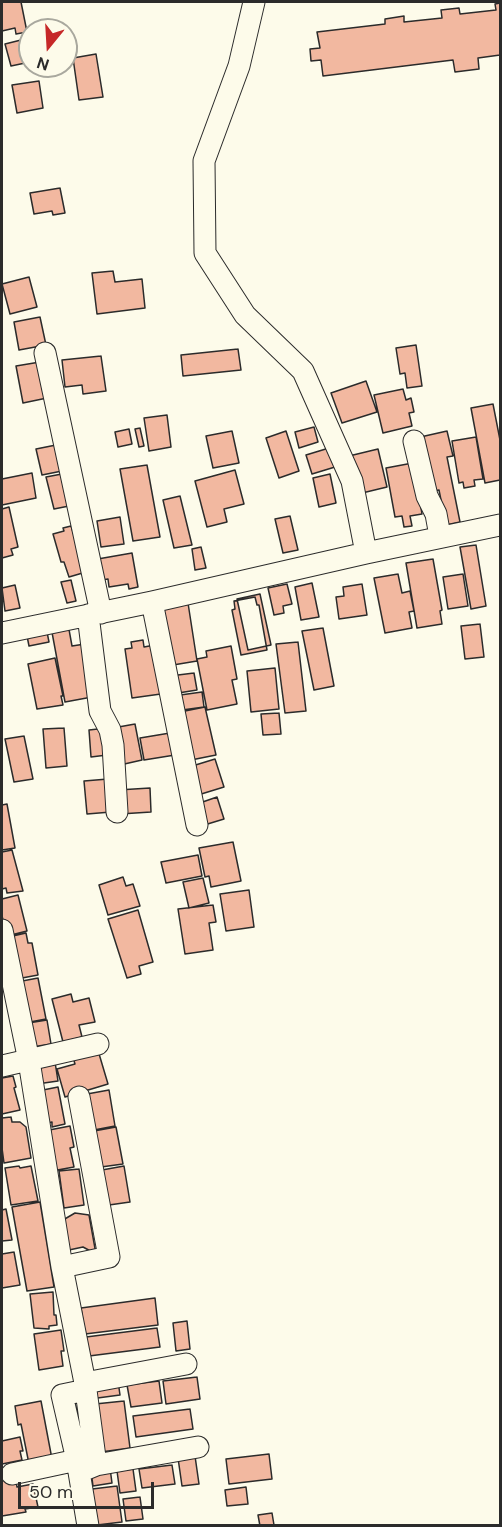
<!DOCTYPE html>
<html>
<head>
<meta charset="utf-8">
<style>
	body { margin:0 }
	#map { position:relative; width:502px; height:1527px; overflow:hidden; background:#fdfbea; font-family:"DM Sans",sans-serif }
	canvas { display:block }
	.frame { position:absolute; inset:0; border:3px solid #2b2b2b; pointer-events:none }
	.north { position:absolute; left:18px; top:18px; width:60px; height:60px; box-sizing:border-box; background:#fdfbea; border:2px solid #a9a89e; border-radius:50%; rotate:198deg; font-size:16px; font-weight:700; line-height:24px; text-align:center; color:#2b2b2b }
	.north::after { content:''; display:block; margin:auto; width:21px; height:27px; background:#c62828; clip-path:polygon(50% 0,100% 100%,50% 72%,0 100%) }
	.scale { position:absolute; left:18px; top:1482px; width:136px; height:27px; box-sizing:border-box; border:3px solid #2b2b2b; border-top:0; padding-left:8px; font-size:18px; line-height:21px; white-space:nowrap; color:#2b2b2b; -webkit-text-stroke:4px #fdfbea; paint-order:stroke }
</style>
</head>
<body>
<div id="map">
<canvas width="502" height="1527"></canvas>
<div class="frame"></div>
<div class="north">N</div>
<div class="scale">50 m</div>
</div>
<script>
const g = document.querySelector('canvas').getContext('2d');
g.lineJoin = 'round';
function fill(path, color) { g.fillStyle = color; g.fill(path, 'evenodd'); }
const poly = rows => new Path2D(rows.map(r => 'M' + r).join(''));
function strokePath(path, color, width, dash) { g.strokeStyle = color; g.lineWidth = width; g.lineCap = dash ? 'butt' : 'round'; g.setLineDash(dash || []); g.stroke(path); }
const building = poly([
	[2,2,21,2,27,32,16,34,15,28,2,31,2,2],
	[500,3,500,55,478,58,479,69,455,72,453,60,323,76,321,60,311,61,310,49,320,48,317,32,385,24,385,19,404,16,404,22,442,18,441,10,459,8,460,14,496,10,495,4,500,3],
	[25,39,30,62,11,66,5,44,25,39],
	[96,54,103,97,79,100,73,58,96,54],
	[39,81,43,108,17,113,12,85,39,81],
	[60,188,65,213,53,215,52,211,34,214,30,193,60,188],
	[113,271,115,282,142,279,145,308,97,314,92,273,113,271],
	[29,277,37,307,10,314,2,284,29,277],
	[40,317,46,345,19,350,14,322,40,317],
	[416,345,422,386,407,388,405,373,400,374,396,348,416,345],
	[238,349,241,370,183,376,181,355,238,349],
	[101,356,106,391,83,394,82,385,65,387,62,360,101,356],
	[40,362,47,398,23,403,16,366,40,362],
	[366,381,377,412,342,423,331,393,366,381],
	[403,389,406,400,411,398,414,412,409,413,412,426,383,433,374,395,403,389],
	[493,404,500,440,500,480,485,483,471,408,493,404],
	[167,415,171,447,149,451,144,418,167,415],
	[314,427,318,442,299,448,295,432,314,427],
	[140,428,144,446,139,447,135,429,140,428],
	[129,429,132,444,118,447,115,432,129,429],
	[232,431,239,463,213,468,206,436,232,431],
	[286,431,299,471,279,478,266,438,286,431],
	[447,431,453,456,447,457,460,522,446,525,439,490,427,492,416,438,447,431],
	[476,437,483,479,474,480,475,486,464,488,463,482,459,483,452,441,476,437],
	[61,444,67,470,42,475,36,449,61,444],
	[329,448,335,467,312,474,306,455,329,448],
	[378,449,387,487,358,494,349,456,378,449],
	[418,462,418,490,422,514,410,516,412,526,404,527,402,516,395,517,386,468,418,462],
	[147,465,160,537,133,541,120,469,147,465],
	[235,470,244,504,224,509,227,522,207,527,195,481,235,470],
	[32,473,36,498,2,505,2,479,32,473],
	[67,473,74,505,54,509,46,477,67,473],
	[330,474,336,503,319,507,313,478,330,474],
	[180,496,192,545,174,548,163,500,180,496],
	[9,507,18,547,11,549,13,555,2,558,2,509,9,507],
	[290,516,298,550,283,553,275,519,290,516],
	[120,517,124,544,101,547,97,521,120,517],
	[71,526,86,572,69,577,64,562,61,562,53,534,64,531,63,528,71,526],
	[476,545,486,606,471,609,460,547,476,545],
	[201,547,206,568,195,570,192,549,201,547],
	[132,553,138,587,129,589,128,584,109,587,108,579,96,581,92,560,132,553],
	[433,559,442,610,440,611,442,624,417,628,406,563,433,559],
	[398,574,402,593,410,591,414,611,409,612,412,628,385,633,374,578,398,574],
	[463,574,468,606,448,609,443,577,463,574],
	[71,580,76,601,67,603,61,582,71,580],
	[312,583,319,617,301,620,295,587,312,583],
	[287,584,292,604,283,606,284,613,274,615,268,588,287,584],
	[362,584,367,615,339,619,336,597,344,596,343,587,362,584],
	[15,585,20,608,5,611,2,588,15,585],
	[260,594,271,645,248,650,237,599,260,594],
	[255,597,257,605,259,605,267,650,241,655,232,610,235,609,234,601,255,597],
	[188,603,197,661,173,665,157,607,188,603],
	[68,624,72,646,85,644,92,697,65,702,51,627,68,624],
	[480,624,484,657,465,659,461,626,480,624],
	[323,628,334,686,314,690,302,631,323,628],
	[47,632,49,642,29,646,27,636,47,632],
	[143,640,144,647,160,644,168,693,132,698,125,649,132,648,131,642,143,640],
	[298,642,306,711,285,713,276,644,298,642],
	[231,646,237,679,232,680,237,704,207,710,197,659,207,657,206,651,231,646],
	[55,658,63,696,61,696,63,705,37,709,28,664,55,658],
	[275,668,279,709,251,712,247,671,275,668],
	[194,673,197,690,172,694,170,676,194,673],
	[202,692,204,707,175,711,173,696,202,692],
	[205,707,216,755,191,760,180,712,205,707],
	[279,713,281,734,263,735,261,714,279,713],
	[135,724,142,760,120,765,113,728,135,724],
	[64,728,67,766,46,768,43,729,64,728],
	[107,728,107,755,91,757,89,730,107,728],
	[170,733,175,755,144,760,140,738,170,733],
	[24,736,33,779,14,782,5,739,24,736],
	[215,759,224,787,198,795,189,767,215,759],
	[108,779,111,812,87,814,84,781,108,779],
	[150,788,151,812,120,814,118,790,150,788],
	[217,797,224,819,201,826,194,805,217,797],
	[7,804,15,848,2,850,2,805,7,804],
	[233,842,241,881,211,887,209,876,205,877,199,848,233,842],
	[12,850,23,891,7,893,6,888,2,889,2,852,12,850],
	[198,855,202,876,166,883,161,862,198,855],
	[123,877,126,886,133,884,140,906,108,915,99,885,123,877],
	[203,878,209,903,189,908,183,882,203,878],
	[249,890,254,927,226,931,220,894,249,890],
	[18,895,27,931,7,936,2,916,2,899,18,895],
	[213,905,216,922,209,923,213,950,185,954,178,909,213,905],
	[138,910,153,962,139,966,141,974,127,978,108,919,138,910],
	[26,933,28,943,32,943,38,975,22,978,4,938,26,933],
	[38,978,46,1019,30,1022,17,982,38,978],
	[71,994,73,1002,89,998,95,1022,79,1025,82,1037,63,1042,52,999,71,994],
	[47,1020,51,1044,26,1048,22,1024,47,1020],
	[97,1047,108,1084,65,1097,57,1069,75,1064,72,1054,97,1047],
	[55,1062,58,1081,37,1084,34,1065,55,1062],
	[13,1076,16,1087,14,1088,20,1110,2,1114,2,1078,13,1076],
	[58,1087,65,1124,52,1127,52,1122,45,1124,38,1091,58,1087],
	[109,1090,115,1126,94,1130,87,1094,109,1090],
	[11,1117,12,1122,20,1122,26,1127,31,1158,4,1163,2,1148,2,1118,11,1117],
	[70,1126,74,1147,70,1148,74,1167,52,1171,44,1131,70,1126],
	[116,1127,123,1164,101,1167,94,1131,116,1127],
	[19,1166,20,1168,31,1166,38,1201,11,1205,5,1168,19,1166],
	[124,1166,130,1202,109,1205,102,1170,124,1166],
	[79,1169,84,1205,64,1208,59,1171,79,1169],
	[40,1202,54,1287,27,1291,12,1207,40,1202],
	[6,1209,12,1240,2,1241,2,1210,6,1209],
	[75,1213,89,1215,96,1254,83,1247,69,1250,63,1220,75,1213],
	[14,1252,20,1285,2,1288,2,1254,14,1252],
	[53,1292,54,1315,56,1315,57,1325,49,1326,49,1329,34,1328,30,1294,53,1292],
	[155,1298,158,1325,85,1334,81,1308,155,1298],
	[187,1321,190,1349,176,1351,173,1323,187,1321],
	[157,1328,160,1347,89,1356,86,1337,157,1328],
	[61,1330,64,1351,61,1351,63,1366,39,1370,34,1334,61,1330],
	[117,1374,120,1395,90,1399,87,1378,117,1374],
	[197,1377,200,1399,166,1404,163,1381,197,1377],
	[159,1381,162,1403,131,1407,127,1385,159,1381],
	[41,1401,52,1459,29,1464,21,1424,18,1425,15,1406,41,1401],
	[124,1401,130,1448,101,1452,95,1404,124,1401],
	[190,1409,193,1429,136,1437,133,1416,190,1409],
	[20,1437,23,1451,20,1451,22,1460,2,1464,2,1441,20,1437],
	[269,1454,272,1479,229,1484,226,1459,269,1454],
	[195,1456,199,1484,182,1486,178,1458,195,1456],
	[172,1465,175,1484,142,1488,139,1469,172,1465],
	[110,1468,112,1483,93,1486,91,1471,110,1468],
	[133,1469,136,1491,120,1493,117,1471,133,1469],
	[15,1476,17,1487,33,1484,38,1507,25,1509,26,1512,2,1516,2,1479,15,1476],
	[117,1486,122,1522,97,1525,92,1489,117,1486],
	[246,1487,248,1504,227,1506,225,1490,246,1487],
	[140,1497,143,1519,126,1521,123,1499,140,1497],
	[272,1513,274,1525,260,1526,258,1515,272,1513]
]);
const minor = poly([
	[254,2,239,66,204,161,205,253,245,315,303,371,352,481,366,553],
	[45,353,101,613],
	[414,441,427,496,436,514,440,536],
	[152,602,197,825],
	[88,615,100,711,110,730,113,745,117,812],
	[2,633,152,602,366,553,500,525],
	[2,930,29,1061,62,1267,85,1383,96,1465,79,1472,88,1526],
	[2,1066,98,1044],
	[62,1267,109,1257,79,1097],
	[85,1383,186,1364],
	[77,1460,62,1395,86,1390],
	[96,1465,198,1447],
	[12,1474,77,1460,79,1472]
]);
fill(building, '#f2b8a0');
strokePath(building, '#2b2b2b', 1.5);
strokePath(minor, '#2b2b2b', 23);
strokePath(minor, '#fdfbea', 21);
</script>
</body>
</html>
